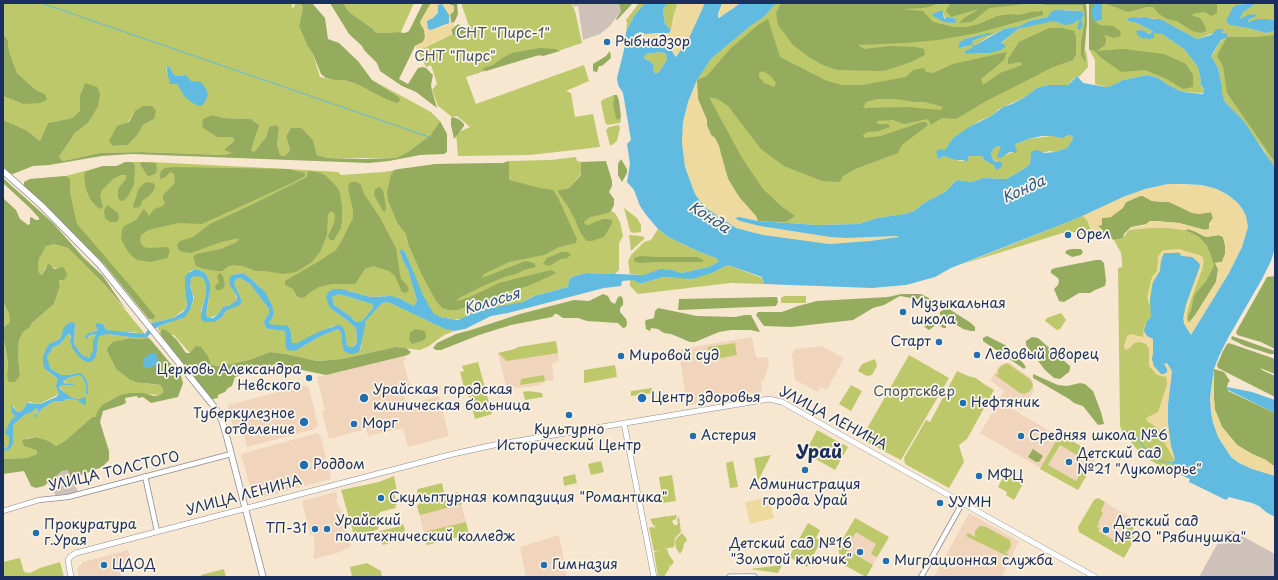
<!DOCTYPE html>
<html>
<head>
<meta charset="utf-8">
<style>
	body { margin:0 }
	#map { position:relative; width:1278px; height:580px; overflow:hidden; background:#f8e7d0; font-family:"Playpen Sans",sans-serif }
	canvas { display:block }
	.frame { position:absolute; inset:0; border:4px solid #1b2f5e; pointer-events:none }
</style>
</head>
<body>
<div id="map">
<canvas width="1278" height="580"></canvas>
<div class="frame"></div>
</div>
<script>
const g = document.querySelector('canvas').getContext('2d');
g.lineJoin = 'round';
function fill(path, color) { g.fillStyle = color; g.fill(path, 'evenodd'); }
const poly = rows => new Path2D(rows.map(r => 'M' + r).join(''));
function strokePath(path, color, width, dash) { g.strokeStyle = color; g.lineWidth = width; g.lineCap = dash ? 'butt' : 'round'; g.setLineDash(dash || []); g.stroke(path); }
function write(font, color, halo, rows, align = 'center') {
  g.font = font + ' "Playpen Sans",sans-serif'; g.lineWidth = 3.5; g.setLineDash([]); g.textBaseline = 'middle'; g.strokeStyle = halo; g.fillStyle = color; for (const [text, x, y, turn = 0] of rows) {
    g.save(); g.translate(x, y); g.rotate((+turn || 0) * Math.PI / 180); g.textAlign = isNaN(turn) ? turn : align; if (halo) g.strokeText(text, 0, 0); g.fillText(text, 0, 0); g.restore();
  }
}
const built = poly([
	[752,337,755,353,757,358,768,357,769,365,764,380,761,381,762,392,687,406,679,351,681,349],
	[556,341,559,360,552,364,554,380,546,381,541,385,521,388,506,386,498,353,515,349,518,347],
	[821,346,844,358,827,390,821,387,818,392,795,380,792,354,795,349],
	[405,355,406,360,403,361,410,385,403,392,407,405,439,396,449,436,408,447,403,428,368,436,366,429,329,439,322,412,325,411,317,377],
	[1005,363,1010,363,1032,379,1034,391,1022,411,1000,398,1004,391,990,380,1000,365],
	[304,385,309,388,318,425,315,429,247,447,241,424,233,426,228,407,229,405],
	[1001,402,1058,436,1060,434,1097,456,1078,490,980,433,998,403],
	[317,433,321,437,331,479,256,499,253,498,241,454],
	[336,492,338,499,336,499,338,506,340,506,351,546,349,548,341,551,341,552,314,559,313,557,315,547,313,534,310,535,302,501],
	[458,492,469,534,427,545,417,506,421,502],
	[1098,498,1130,517,1130,523,1133,527,1134,540,1124,558,1079,532,1078,527,1094,500],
	[969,513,1019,541,1002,577,934,577],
	[855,518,889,537,866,577,841,563,838,547],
	[559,535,567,577,526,577,520,547],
	[128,550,131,559,120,577,79,577,77,569,83,562]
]);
const industrial = poly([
	[571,3,620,3,621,11,610,26,600,34,583,40,578,6,574,7],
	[68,469,71,479,74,482,78,492,57,497,47,482,62,471],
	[1233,531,1275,554,1275,577,1199,577,1224,532]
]);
const green = poly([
	[3,3,292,3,292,9,295,5,294,3,300,3,303,7,299,26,307,45,313,54,320,77,334,80,344,80,399,97,372,80,431,112,440,121,432,135,408,152,396,158,328,158,317,155,313,140,302,128,291,128,286,136,290,150,285,156,280,155,277,145,279,128,269,127,266,137,254,152,251,150,250,119,224,118,212,115,217,137,233,137,234,141,225,150,233,153,224,155,141,152,99,153,63,161,59,157,75,133,88,123,80,96,81,111,72,118,48,123,40,141,26,130,3,120,3,96,23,104,45,94,36,90,17,73,9,51,8,40,3,35],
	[166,66,170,67,172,72,176,76,184,75,191,81,198,104,192,103,184,95,177,84,172,84,169,81,169,74,166,70],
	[135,111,154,119,143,125,139,133,128,145,113,146],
	[343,3,414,3,401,32,386,33,376,33,373,29,349,12],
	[461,3,571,3,575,11,582,43,549,54,529,57,466,77,476,104,584,65,589,81,566,91,571,93,575,117,593,114,600,147,530,155,458,156,456,133,470,127,457,116,452,117,438,106,432,90,437,84,431,65,426,67,418,51,469,26],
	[639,3,645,3,634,16,626,32,627,23,626,20],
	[667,3,678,3,674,14,671,30,665,24,663,10],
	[776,3,1086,3,1087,20,1085,49,1087,55,1088,67,1079,77,1077,76,1071,81,1068,85,1048,85,1037,88,1025,97,999,109,991,116,979,121,953,138,939,159,944,156,960,161,968,160,968,157,970,156,982,156,984,160,995,165,997,162,993,160,991,153,994,148,998,146,1001,147,1006,155,1013,152,1016,144,1028,139,1052,136,1065,137,1069,135,1072,136,1073,139,1067,148,1055,152,1049,151,1031,156,1030,164,1024,169,1006,179,983,178,972,182,957,180,945,192,924,203,914,211,906,214,877,218,859,224,817,225,758,221,757,219,739,197,728,179,715,138,711,135,707,120,702,110,697,89,697,80,711,59,749,27,765,16],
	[1063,10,1082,11,1084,15,1081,21,1079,22,1078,20,1058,23,1053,20,1018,29,990,53,966,54,964,53,988,37,1004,29,1020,26,1029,21,1048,17],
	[943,11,945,19,948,17,957,19,954,23,931,15],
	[987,33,992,33,979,38,973,41,972,45,963,47,965,39],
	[1089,3,1251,3,1237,5,1230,25,1248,28,1266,33,1275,31,1275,171,1264,150,1246,126,1243,120,1225,102,1222,95,1222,87,1218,68,1211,56,1215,51,1219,43,1224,38,1224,34,1222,32,1224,29,1197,39,1161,20,1145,17,1128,21,1137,23,1152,31,1152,34,1146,32,1150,39,1152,38,1154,33,1156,32,1162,34,1184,49,1198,67,1201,81,1200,83,1201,86,1204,89,1204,93,1183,92,1170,86,1158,78,1147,75,1123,80,1112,86,1106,87,1095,84,1095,60,1089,49],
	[1253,3,1275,3,1275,21,1269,19,1247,22,1249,19,1255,17,1240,20,1243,12,1254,5],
	[660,52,666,54,667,60,659,72,655,74,653,69,654,66,651,62,645,59,644,57,646,54],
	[614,95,613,104,615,111,620,119,621,117,621,120,620,123,607,125,605,122,601,102,602,100],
	[619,125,620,128,617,141,612,145,610,145,606,130,609,127],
	[576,157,577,161,581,162,581,174,570,187,566,189,562,189,598,209,611,211,615,213,620,222,623,236,619,243,619,270,615,274,586,273,572,277,569,280,568,287,533,296,523,302,509,306,486,308,480,310,462,319,452,319,440,317,433,314,431,311,419,288,405,252,400,252,403,261,408,270,417,301,414,306,399,298,386,296,371,297,349,291,328,292,330,308,348,321,356,328,357,341,353,347,349,347,347,345,345,332,333,326,297,343,292,343,291,332,276,325,269,324,268,322,272,319,274,313,260,287,249,277,243,273,232,275,237,300,230,305,223,307,218,314,210,318,208,318,206,314,209,298,210,282,205,273,199,270,190,271,185,280,185,289,187,300,186,308,173,318,152,323,105,265,24,186,24,182,30,179,66,176,103,166,117,166,125,162,151,162,288,169,338,172,341,175,384,172,436,164,503,163,509,161,551,160],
	[624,208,637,218,641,225,641,232,633,233,630,231],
	[1083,216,1087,220,1094,237,1069,231,963,264],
	[1147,228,1169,228,1185,230,1199,237,1207,246,1214,265,1206,281,1193,299,1189,320,1192,319,1188,329,1152,314,1151,317,1147,321,1157,368,1161,374,1167,363,1168,423,1171,446,1175,459,1174,471,1176,474,1175,475,1142,455,1123,433,1120,426,1118,268,1122,267,1122,261,1121,253,1114,240,1123,238,1129,230],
	[658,229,668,237,700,252,716,258,718,260,718,262,709,267,681,273,672,270,644,275,630,274,628,261,631,255,644,242,651,240],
	[629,235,641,236,645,238,631,251],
	[54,244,68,248,104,284,145,334,141,334,134,332,117,332,106,330,95,324,99,329,90,333,88,337,94,334,96,335,93,340,93,351,91,356,88,358,82,355,74,344,75,327,63,329,60,339,53,342,46,349,47,371,58,379,59,394,39,404,29,402,25,404,25,407,20,412,17,412,13,406,12,413,15,416,9,436,9,444,6,448,3,449,3,301,10,313,10,322,4,327,5,348,8,363,7,376,20,375,18,357,19,340,23,332,30,327,32,323,54,304,60,286,59,282,61,280,57,269,54,268,51,265,45,268,44,274,42,275,39,273,38,266,39,259,46,245],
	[728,265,762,278,764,284,730,283,638,294,630,286,630,279,643,283,663,277,677,278,712,273],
	[196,275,202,277,205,282,206,293,201,312,201,319,204,322,215,322,222,317,227,310,242,301,234,283,236,279,240,278,250,284,269,309,269,313,264,321,265,327,268,329,285,331,286,340,295,351,319,337,338,329,341,332,343,347,346,352,361,349,363,331,366,321,382,303,388,302,445,329,454,331,444,335,429,346,420,350,395,347,342,359,317,361,286,354,270,352,249,360,231,365,223,366,216,365,203,368,174,335,161,335,157,327,169,323,192,306,194,297,190,286,190,281,194,276],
	[339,294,372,304,373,308,362,321,356,322,350,316,334,305,332,297],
	[784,296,806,296,806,303,781,303,781,298],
	[1061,313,1066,320,1060,329,1057,330,1045,321,1047,318],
	[69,334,71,338,70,342,81,359,86,362,91,362,97,352,98,339,100,336,108,334,137,338,148,336,150,339,146,338,139,339,131,338,107,351,116,369,130,380,149,384,160,385,163,389,163,392,160,395,129,393,120,395,103,404,96,417,92,417,65,441,56,446,49,441,36,437,27,438,36,451,37,454,27,458,3,459,3,451,6,451,13,444,13,425,26,414,37,408,38,410,35,414,37,414,42,409,54,401,64,401,66,399,77,400,84,405,79,399,72,398,66,394,59,387,62,385,77,386,73,384,66,384,64,381,66,379,78,375,82,377,86,385,86,395,87,381,78,373,69,375,61,375,50,368,47,362,47,357,50,351,53,347,59,345,63,341,67,335],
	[556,341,558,353,507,361,498,353,515,349,518,347],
	[735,343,737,355,710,360,708,347],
	[909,355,949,378,901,460,861,439],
	[875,359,877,366,872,375,867,376,858,371,862,364],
	[478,362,492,414,475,419,466,386,464,387,460,372,464,371,462,366],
	[1007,363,1031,380,1033,386,1030,391,1024,394,1020,393,995,375,996,374,998,375,998,370,1000,367],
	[615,365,617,377,584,383,584,370],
	[957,371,968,376,976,378,984,384,994,390,967,439,959,445,964,462,949,488,905,464,904,458,926,420,930,422],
	[544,375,545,381,520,385,521,379],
	[851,385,862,391,851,411,839,404],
	[652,388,653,393,631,396,631,391],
	[528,391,542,393,543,397,525,400,523,392],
	[817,430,837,441,841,442,841,443,848,447,835,470,805,453],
	[1060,434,1086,449,1082,458,1060,445,1048,465,1076,481,1087,463,1093,465,1078,490,1040,469],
	[771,455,758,481,754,458],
	[601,461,604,472,591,475,588,464],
	[733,461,738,487,730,488,726,463],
	[575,474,577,483,564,486,563,477],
	[1005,474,1023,484,1014,500,1006,495,1007,492,998,487],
	[672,475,676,501,663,503,659,477],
	[394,476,397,491,394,492,397,505,395,505,396,508,380,512,377,518,379,527,377,530,354,535,341,490,379,482],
	[442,483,444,492,418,498,416,497,416,495,418,494,417,490,418,489],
	[458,492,462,504,420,515,417,506,421,502],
	[1098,498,1105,502,1101,511,1103,513,1098,523,1099,523,1097,527,1100,528,1098,531,1119,543,1127,529,1127,523,1130,523,1133,527,1134,540,1124,558,1079,532,1078,527,1094,500],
	[677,515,676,519,672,521,674,525,677,525,678,522,677,520,679,516,681,532,675,538,674,547,664,549,667,549,669,555,674,562,671,566,668,564,670,567,664,577,658,577,654,552,661,550,654,551,649,528,652,527,656,529,653,526,658,527,653,525,650,519,668,516,669,518,669,516],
	[855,518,889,537,877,557,871,554,876,544,856,532,846,549,873,565,866,577,841,563,838,547],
	[466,522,469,534,427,545,424,532],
	[401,523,403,524,405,530,404,531,406,539,405,541,399,543,397,541,383,545,379,532,380,531,397,527,399,524],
	[808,523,820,530,816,538,821,541,807,567,789,557],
	[980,526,986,527,1010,540,1011,546,1008,551,1005,552,1008,554,1007,556,966,536,968,533,975,537,975,531],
	[682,533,686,538,687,541,684,543,683,549,680,554,676,548,675,543,676,539],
	[20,558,24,572,30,573,40,568,60,562,64,577,3,577,3,562],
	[367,563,381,571,382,577,352,577,350,567],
	[782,565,778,573,750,569],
	[224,569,226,577,202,577,201,575]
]);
const forest = poly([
	[300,3,312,3,325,18,328,39,339,43,358,61,372,80,399,97,400,101,397,103,386,99,357,84,344,80,334,80,326,78,321,74,313,54,307,45,299,26,303,7],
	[330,3,343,3,349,12,373,29,376,33,386,33,398,32,405,33,409,31,423,3,431,3,420,22,422,27,424,29,425,37,423,42,415,46,399,79,408,84,418,68,423,67,426,68,433,75,431,85,432,91,437,108,416,92,402,86,380,71,377,63,364,50,362,46,349,34],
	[446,3,457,3,458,14,455,21,453,23,451,22,450,15,454,6],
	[620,3,633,3,617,20,616,19,621,11,619,4],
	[781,3,935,3,935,5,924,8,901,9,923,11,933,22,954,27,966,27,979,24,997,16,1011,14,1019,15,1031,12,1043,11,1043,15,977,33,938,40,904,43,858,45,864,49,891,46,915,47,924,49,925,55,911,62,884,71,837,70,823,65,809,57,793,45,778,25,776,13],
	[952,3,1028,3,1026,4,989,8,972,22,959,23,964,18,979,9,951,17,946,11,950,4],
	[1043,3,1086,3,1087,20,1084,52,1086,63,1081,55,1081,42,1085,20,1083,5,1044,5],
	[1089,3,1217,3,1217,13,1211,16,1205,12,1196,13,1191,15,1200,18,1204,24,1206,29,1206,31,1201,33,1192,31,1177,21,1167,19,1159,14,1153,7,1147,7,1128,12,1104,3,1095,4,1092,17,1095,22,1100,25,1113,26,1120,31,1121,36,1114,38,1104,35,1106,39,1105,45,1097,51,1123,49,1164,54,1186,64,1193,75,1193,87,1183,89,1167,79,1145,70,1121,72,1099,56,1096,52,1089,49],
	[768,19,780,57,827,81,842,85,862,85,906,77,913,70,924,68,926,72,933,73,953,64,1007,52,1004,60,981,79,983,85,1000,73,1022,65,1021,62,1008,64,1008,59,1019,42,1049,28,1062,28,1074,31,1076,37,1076,54,1073,60,1053,67,1010,89,986,101,956,119,943,118,937,121,931,125,928,119,904,124,893,120,877,121,877,124,888,124,890,127,879,131,867,132,863,135,864,138,881,136,922,122,926,122,928,125,902,145,898,153,855,169,842,177,840,182,822,181,784,166,761,149,728,106,718,99,709,97,742,158,763,189,781,206,795,216,786,222,758,221,756,216,739,197,728,179,721,154,719,146,715,138,711,135,707,126,707,120,698,99,697,89,697,80,707,76,730,49,758,25],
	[763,71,771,76,776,83,774,87,764,83,759,77,759,73],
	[877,99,896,99,915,102,925,102,943,107,941,110,908,107,863,108,866,102],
	[458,24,465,28,467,32,457,35,453,35,451,30],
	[3,35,8,40,9,51,17,73,36,90,45,94,47,100,40,103,23,104,3,96],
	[1275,35,1275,162,1227,93,1223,66,1217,56,1227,37,1257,37],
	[540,48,555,49,560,51,543,56,539,55,486,71,483,70,483,68,493,65,502,58,512,53],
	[610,51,611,58,602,66,599,66,597,72,593,71,593,64,606,56],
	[85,83,97,87,100,94,98,106,88,123,75,133,59,157,63,161,99,153,141,152,224,155,232,153,224,150,234,141,233,137,217,137,202,127,203,119,212,115,224,118,250,119,259,125,251,150,254,152,266,137,269,127,276,125,279,128,277,145,280,155,285,156,290,150,286,136,291,128,302,128,313,140,317,155,328,158,363,159,396,158,408,152,431,135,440,121,447,134,447,152,444,154,420,155,389,161,369,163,131,154,102,156,49,165,33,166,13,174,8,173,3,168,3,120,26,130,40,141,48,123,72,118,80,111,80,96],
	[614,95,617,95,619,101,621,117,618,120,616,118,613,104],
	[143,106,152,106,156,111,154,119,143,125,139,133,128,145,113,146,109,141,117,126,129,122,135,111],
	[452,117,456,118,460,120,464,124,464,126,454,139,451,125,451,119],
	[621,159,627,169,627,173,622,182,618,175,618,164],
	[509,161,509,180,540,188,553,190,558,198,577,239,576,243,559,247,544,255,509,262,484,274,482,278,525,261,534,263,536,267,524,270,516,274,507,276,483,286,459,298,457,301,470,297,499,283,518,278,552,270,556,273,548,277,528,286,506,292,457,310,448,310,442,308,436,301,422,275,409,246,406,234,398,224,388,201,387,192,391,175,394,170,399,169,436,164,503,163],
	[606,161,612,181,612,186,609,192,614,199,614,205,611,211,608,213,590,217,585,221,584,223,586,225,588,225,603,219,607,219,612,220,612,223,604,237,592,241,587,241,581,234,577,224,569,208,558,192,559,190,566,189,570,187,581,175,581,162],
	[125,162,131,162,135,165,134,185,128,196,123,201,121,201,118,198,118,189,126,179,126,175,121,175,113,179,102,190,100,196,103,207,101,209,97,207,90,199,86,189,84,176,85,172,103,166,117,166],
	[142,162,156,163,157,170,155,174,149,176,147,175,140,164],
	[174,167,288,169,305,173,305,176,292,183,202,224,178,223,148,230,141,235,140,239,141,244,144,247,148,248,167,247,170,250,169,254,167,258,150,262,137,260,130,254,125,247,121,239,122,230,124,226,136,220,144,209,149,216,154,209,163,206,165,203,163,199,163,195,175,183,174,174,170,172,164,178,160,179,160,175,161,171,165,168],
	[308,171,317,172,325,175,337,187,340,193,342,207,342,220,341,228,334,240,330,240,328,236,334,223,335,215,332,211,328,214,327,235,320,252,312,262,296,272,283,274,265,271,256,271,243,266,233,265,229,266,222,271,218,271,204,269,196,266,193,257,196,254,221,249,237,242,239,238,221,242,191,253,182,252,178,249,177,245,180,241,193,237,210,224,251,205,307,177],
	[66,176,70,179,70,193,77,224,132,288,155,316,154,319,149,319,105,265,24,186,24,182,30,179],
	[3,178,53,223,83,257,103,276,126,310,104,284,68,248,54,244,46,246,39,259,38,266,39,273,42,275,43,274,48,264,51,265,54,269,57,269,61,267,64,268,67,274,66,278,63,280,61,280,59,281,60,286,54,304,32,323,30,327,23,332,19,340,18,357,20,375,15,382,9,382,7,376,8,363,3,334,4,327,10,322,9,313,3,301,3,198,16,210,20,219,28,225,30,224,30,218,31,217,36,220,39,220,39,218,30,208,3,183],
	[146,182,153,183,155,185,154,190,149,196,142,201,140,207,134,208,133,206,139,188],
	[352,182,357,182,361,185,364,194,379,216,396,248,400,275,401,279,407,285,409,290,406,293,402,292,395,276,389,271,373,266,365,269,355,284,332,284,319,287,309,293,305,297,301,298,297,296,293,289,285,285,285,281,321,260,336,250,341,242,353,218,353,210,348,189,349,184],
	[379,187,383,190,386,207,385,212,383,211,374,195,375,189],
	[1140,196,1143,196,1152,201,1169,202,1199,214,1211,212,1213,218,1209,224,1209,229,1204,230,1179,223,1154,221,1150,221,1147,224,1131,227,1124,234,1123,238,1114,240,1103,233,1098,226,1101,218,1111,217,1126,202],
	[107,205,118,213,119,218,117,222,110,222,105,218,104,211],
	[1188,229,1194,231,1206,237,1219,235,1223,237,1225,245,1225,254,1222,262,1215,263,1218,269,1216,282,1196,314,1192,319,1188,321,1188,317,1191,310,1193,299,1196,293,1206,281,1214,265,1207,246,1199,237,1185,230],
	[1073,249,1081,249,1083,252,1081,255,1072,257,1065,253,1067,250],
	[562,252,567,252,571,255,567,258,561,259,549,266,543,264,547,258],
	[641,256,657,257,697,257,703,260,703,262,655,262,640,263,634,261,634,258],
	[1096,260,1101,260,1104,263,1106,281,1105,286,1095,290,1090,293,1079,293,1064,302,1059,301,1054,289,1058,285,1059,281,1058,278,1051,273,1051,270,1055,268],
	[220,273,223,276,225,285,223,289,219,290,216,290,215,286,219,282,217,276],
	[1275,276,1275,349,1261,342,1237,335,1236,332,1267,277],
	[603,294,608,296,611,302,615,304,618,297,621,296,623,299,623,305,620,308,620,312,626,319,627,323,626,327,623,328,618,323,587,321,578,318,563,318,557,314,555,314,552,317,511,325,479,335,441,350,436,350,433,348,437,343,456,334,471,330,520,314,574,300,589,301],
	[901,294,921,294,929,298,931,305,928,306,922,300,900,296,884,305,873,308,853,320,791,327,764,326,756,315,758,312,782,312,798,306,817,301,888,297],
	[777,297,778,302,776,306,678,310,679,299],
	[658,308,697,316,735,317,745,315,751,315,760,332,750,330,731,330,719,332,695,342,690,342,671,334,664,333,658,329,651,328,650,331,646,329,645,322,646,320,654,318,655,311],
	[949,309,971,323,975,327,975,331,971,331,963,329,940,315,940,312,943,310],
	[929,317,946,326,946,328,943,328,937,324,929,330,926,328,924,326,927,319],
	[163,329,166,330,177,340,186,353,190,353,196,346,201,347,208,356,211,365,223,366,249,360,270,352,286,354,317,361,342,359,395,347,406,348,411,352,408,355,326,375,292,368,270,373,264,373,257,369,235,377,232,386,228,388,225,392,218,395,218,398,213,399,209,398,161,335,161,331],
	[415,329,425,331,426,338,422,341,412,344,409,340,410,333],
	[987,336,1005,345,1015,353,1023,363,1026,367,1024,369,983,341,983,338],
	[1232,336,1275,351,1275,354,1270,354,1245,346,1231,339],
	[1032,337,1038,338,1070,366,1070,369,1069,372,1060,379,1054,378,1045,370,1026,345,1026,341],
	[131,338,139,339,146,338,150,339,181,376,183,383,178,397,151,403,143,397,138,398,137,396,125,398,126,403,122,405,103,411,100,422,109,451,109,460,102,467,71,479,68,470,62,471,44,486,36,488,31,486,24,471,3,474,3,459,27,458,37,454,36,450,24,446,22,440,36,437,49,441,56,446,65,441,92,417,96,417,97,412,103,404,111,400,120,395,129,393,143,393,154,396,160,395,163,392,163,389,160,385,136,382,130,380,116,369,107,351,108,347,113,342],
	[1229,343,1275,359,1275,374,1260,368,1262,370,1275,376,1275,397,1218,368,1217,365,1223,351,1227,344],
	[1214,369,1224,372,1230,381,1228,383,1227,387,1228,391,1275,413,1275,467,1266,460,1252,454,1237,445,1222,427,1215,410,1214,399],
	[1033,374,1058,385,1067,386,1080,383,1085,384,1093,391,1101,412,1104,424,1098,425,1083,406,1074,403,1069,399,1033,378],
	[1033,449,1043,456,1039,462,1036,462,1028,457]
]);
const sand = poly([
	[431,3,446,3,454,6,454,11,450,15,451,22,453,23,454,27,451,30,452,34,418,51,415,46,423,42,426,34,420,22],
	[438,8,447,25,431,30,428,29,428,20,434,18,438,13],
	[678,3,705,3,689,38,676,57,673,53,670,45,631,42,635,34,640,32,646,34,669,33,671,30,674,14],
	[722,3,740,3,724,15,718,17],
	[697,80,698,99,707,120,707,126,711,135,715,138,719,146,721,154,728,179,739,197,756,216,758,221,739,217,735,218,760,226,830,237,846,238,897,236,900,237,870,241,829,244,799,241,763,235,736,228,706,208,700,201,695,194,689,178,685,168,682,143,683,122,688,102],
	[1168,184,1202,185,1217,189,1228,195,1238,203,1246,215,1248,227,1242,247,1229,273,1191,335,1184,324,1183,319,1186,304,1200,266,1199,263,1188,257,1181,256,1177,252,1171,254,1167,253,1162,256,1160,271,1153,282,1151,290,1150,301,1151,311,1147,297,1152,277,1157,271,1158,256,1162,251,1166,250,1179,249,1202,256,1204,261,1202,270,1192,297,1187,314,1187,321,1190,323,1216,282,1218,275,1218,269,1215,263,1222,262,1225,254,1225,245,1223,237,1219,235,1206,237,1194,231,1188,229,1185,230,1169,228,1151,228,1129,230,1131,227,1143,226,1150,221,1154,221,1179,223,1206,230,1209,229,1209,224,1213,218,1211,212,1199,214,1192,213,1169,202,1152,201,1143,196,1140,196,1126,202,1123,208,1111,217,1102,218,1102,225,1098,226,1103,230,1100,238,1094,237,1087,220,1083,216,1123,197,1145,189],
	[1147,321,1144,328,1145,333,1153,339,1153,354,1152,359,1154,366,1161,374,1164,364,1167,363,1172,371,1168,405,1168,423,1175,461,1164,442,1162,435,1159,429,1147,421,1146,418,1158,412,1167,384,1166,377,1157,375,1149,366,1149,349,1146,344,1140,342,1134,343,1130,348,1125,350,1124,345,1127,336,1131,334,1143,337,1144,326],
	[1214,369,1214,399,1215,410,1222,427,1237,445,1252,454,1266,460,1275,467,1275,476,1252,469,1239,463,1231,457,1218,437,1213,423,1211,412,1210,398],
	[769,497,774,518,750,524,745,502]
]);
const water = poly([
	[645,3,667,3,663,10,665,24,671,30,669,33,656,33,646,34,640,32,635,34,631,42,655,41,667,43,670,45,673,53,676,57,689,38,705,3,722,3,718,14,718,17,719,18,735,7,740,3,776,3,765,16,749,27,711,59,697,80,688,102,683,122,682,143,685,167,695,194,700,201,706,208,736,228,763,235,829,244,870,241,899,237,897,236,846,238,830,237,760,226,740,221,735,218,739,217,758,221,817,225,859,224,877,218,905,214,914,211,924,203,945,192,957,180,972,182,983,178,1006,179,1024,169,1030,164,1031,153,1033,151,1037,150,1044,153,1055,152,1067,148,1073,139,1072,136,1069,135,1062,138,1052,136,1042,136,1028,139,1016,144,1015,147,1017,150,1016,153,1013,152,1010,152,1000,158,997,157,1001,147,998,146,994,148,991,153,993,160,996,162,1000,162,1002,163,1002,166,997,170,995,168,994,165,984,160,982,156,970,156,968,157,968,160,966,162,964,160,956,160,944,156,939,159,938,158,936,152,939,149,945,150,953,138,969,127,991,116,1003,107,1012,104,1025,97,1037,88,1048,85,1068,85,1077,76,1083,83,1106,87,1111,86,1123,80,1147,75,1158,78,1170,86,1183,92,1202,94,1204,93,1204,89,1200,84,1201,81,1198,67,1184,49,1162,34,1154,33,1154,38,1150,39,1142,38,1138,36,1136,31,1141,30,1150,34,1153,32,1152,31,1137,23,1128,21,1127,19,1132,17,1138,18,1145,17,1153,19,1160,19,1197,39,1211,35,1217,29,1224,29,1222,32,1224,34,1227,33,1227,37,1221,40,1211,56,1218,68,1222,87,1222,93,1225,102,1243,120,1273,165,1275,171,1275,248,1271,261,1262,279,1228,338,1219,356,1214,369,1212,383,1210,398,1211,412,1213,423,1218,437,1231,457,1239,463,1252,469,1275,476,1275,517,1266,512,1259,506,1252,503,1229,497,1226,500,1189,482,1190,479,1177,473,1176,474,1174,471,1173,463,1175,459,1171,446,1168,423,1168,405,1172,371,1167,363,1164,364,1167,369,1167,372,1164,374,1161,374,1154,366,1152,359,1153,354,1153,339,1147,336,1144,331,1147,321,1151,317,1150,301,1153,282,1160,271,1161,261,1164,253,1180,253,1181,256,1192,257,1199,263,1200,266,1186,304,1183,319,1184,324,1191,335,1229,273,1242,247,1248,227,1246,216,1243,210,1238,203,1228,195,1217,189,1202,185,1183,184,1168,184,1145,189,1123,197,1078,218,951,268,935,277,906,285,872,288,764,284,762,277,728,265,712,273,692,279,663,277,643,283,639,283,633,280,622,281,621,286,604,288,508,313,491,316,465,329,454,331,445,329,388,302,382,303,366,321,360,350,357,353,350,354,344,351,342,342,341,332,338,329,319,337,295,351,287,350,286,348,285,331,268,329,265,327,264,321,269,313,269,309,250,284,240,278,236,279,234,283,242,301,240,305,227,310,222,317,215,322,204,322,201,319,201,314,206,293,205,282,202,277,194,276,191,279,190,286,193,295,193,301,190,310,185,317,157,327,147,337,137,338,108,334,100,336,98,339,97,352,95,358,91,362,86,362,81,359,73,349,70,342,71,336,69,334,67,335,63,341,59,345,53,347,47,357,50,368,61,375,69,375,78,373,82,374,87,381,88,393,86,395,86,385,82,377,78,375,66,379,63,382,66,384,73,384,77,386,62,385,59,387,60,389,72,398,79,399,86,397,86,404,84,405,77,400,66,399,64,401,54,401,42,409,37,414,36,418,34,416,38,411,37,408,30,413,26,414,13,425,13,444,9,450,3,451,3,449,6,448,9,444,9,436,6,435,5,432,11,420,15,416,12,413,11,405,17,412,20,412,25,407,26,403,40,404,56,397,59,394,56,386,58,379,45,369,43,365,43,357,46,349,49,344,60,339,63,329,67,324,72,322,75,324,74,344,82,355,89,358,93,351,93,340,96,335,94,334,89,336,86,339,85,337,87,334,98,330,95,324,96,323,103,324,106,330,145,334,152,323,173,318,183,312,186,308,187,304,185,289,185,278,187,274,194,270,199,270,205,273,210,282,210,291,206,314,208,318,213,318,218,314,223,307,230,305,237,300,237,296,230,285,229,279,232,275,243,273,249,277,265,292,272,305,274,313,272,319,269,322,269,324,288,326,291,332,292,343,297,343,320,331,338,325,342,326,345,332,347,345,349,347,353,347,355,345,357,341,356,328,348,321,330,308,326,297,328,292,334,289,341,289,371,297,391,296,399,298,414,306,417,301,408,270,403,261,400,252,401,249,405,252,423,295,433,313,440,317,458,320,480,310,523,302,534,296,568,287,569,280,572,277,586,273,644,275,661,269,672,270,681,273,709,267,718,262,718,260,716,258,700,252,668,237,658,229,647,216,640,206,634,190,627,182,630,164,627,144,631,140,623,93,618,85,617,78,624,50,626,32,634,16],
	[660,52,666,54,667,60,659,72,655,74,653,69,654,66,651,62,645,59,644,57,646,54],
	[339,294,372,304,373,308,362,321,356,322,350,316,334,305,332,297],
	[1102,3,1102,19,1095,22,1092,17,1091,10,1095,4],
	[1253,3,1254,5,1243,12,1240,19,1248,15,1256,14,1255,17,1249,19,1248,22,1258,19,1269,19,1275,21,1275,31,1266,33,1248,28,1230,25,1226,21,1233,7,1237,5],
	[442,4,449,15,449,23,431,30,428,29,427,21,433,18,438,13,438,5],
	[1056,10,1082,11,1084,15,1081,21,1083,24,1080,30,1077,28,1079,22,1078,20,1072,24,1065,25,1053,21,1018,29,1001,43,1005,45,1005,47,1001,50,990,53,966,54,964,52,973,47,972,45,958,48,960,42,965,39,987,33,994,33,979,38,973,41,972,45,974,46,1004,29,1020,26,1029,21,1048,17,1051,12],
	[940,11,943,11,944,19,948,17,957,19,955,23,944,22,931,15],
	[166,66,170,67,172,72,176,76,186,75,191,81,201,82,206,89,208,95,203,105,200,106,192,103,184,96,177,84,170,84],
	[151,353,155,353,157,355,158,364,149,368,145,368,143,365,143,359],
	[1227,387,1252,392,1275,400,1275,413,1228,390]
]);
const stream = poly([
	[41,3,429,137],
	[1122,431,1126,431,1133,434,1139,439,1143,447,1149,450,1155,458,1160,461,1174,463]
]);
const tertiary = poly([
	[145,476,157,531],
	[3,511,39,500,68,497,231,454],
	[921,577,959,509,961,502]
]);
const secondary = poly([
	[624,423,654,577],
	[71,577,68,560,71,556,76,553,453,454,494,445,769,399,782,402,1095,577]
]);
const primary = poly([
	[3,171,41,205,99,264,216,409,222,421,227,438,263,577],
	[730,577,754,577]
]);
const markers = [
	[607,42,4,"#1f6fb2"],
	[1068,235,4,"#1f6fb2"],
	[903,312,4,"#1f6fb2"],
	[939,342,4,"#1f6fb2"],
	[977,355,4,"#1f6fb2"],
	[621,356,4,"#1f6fb2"],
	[309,378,4,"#1f6fb2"],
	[364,398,5,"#1f6fb2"],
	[642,398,5,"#1f6fb2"],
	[963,403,4,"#1f6fb2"],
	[569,415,4,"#1f6fb2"],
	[304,422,5,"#1f6fb2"],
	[354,424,4,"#1f6fb2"],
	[693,436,4,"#1f6fb2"],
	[1021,436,4,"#1f6fb2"],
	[1069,462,4,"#1f6fb2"],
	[304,465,5,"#1f6fb2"],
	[805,470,4,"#1f6fb2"],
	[979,476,4,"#1f6fb2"],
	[381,498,4,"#1f6fb2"],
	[940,503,4,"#1f6fb2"],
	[315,529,4,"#1f6fb2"],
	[327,529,4,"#1f6fb2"],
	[1106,530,4,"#1f6fb2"],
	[36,533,4,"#1f6fb2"],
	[860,552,4,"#1f6fb2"],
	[886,561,4,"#1f6fb2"],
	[104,565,4,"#1f6fb2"],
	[544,565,4,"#1f6fb2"]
];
const parkNames = [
	["СНТ \"Пирс-1\"",503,34],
	["СНТ \"Пирс\"",455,57],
	["Спортсквер",914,392]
];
const poiNames = [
	["Рыбнадзор",615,42],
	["Орел",1076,235],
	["Музыкальная",911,304],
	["школа",911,320],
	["Старт",931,342,"right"],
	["Ледовый дворец",985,355],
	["Мировой суд",629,356],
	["Церковь Александра",301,370,"right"],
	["Невского",301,386,"right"],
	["Урайская городская",373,390],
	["клиническая больница",373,406],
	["Центр здоровья",651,398],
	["Нефтяник",971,403],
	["Туберкулезное",295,414,"right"],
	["отделение",295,430,"right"],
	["Морг",362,424],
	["Культурно",569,430,"center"],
	["Исторический Центр",569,446,"center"],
	["Астерия",701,436],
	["Средняя школа №6",1029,436],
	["Детский сад",1077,454],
	["№21 \"Лукоморье\"",1077,470],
	["Роддом",313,465],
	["МФЦ",987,476],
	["Администрация",805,485,"center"],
	["города Урай",805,501,"center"],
	["Скульптурная компазиция \"Романтика\"",389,498],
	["УУМН",948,503],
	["Урайский",335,521],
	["политехнический колледж",335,537],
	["Детский сад",1114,522],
	["№20 \"Рябинушка\"",1114,538],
	["Прокуратура",44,525],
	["г.Урая",44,541],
	["ТП-31",307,529,"right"],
	["Детский сад №16",852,544,"right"],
	["\"Золотой ключик\"",852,560,"right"],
	["Миграционная служба",894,561],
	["ЦДОД",112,565],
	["Гимназия",552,565]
];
const streetNames = [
	["УЛИЦА ЛЕНИНА",833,419,28],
	["УЛИЦА ТОЛСТОГО",114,472,-13],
	["УЛИЦА ЛЕНИНА",244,496,-15]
];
const waterNames = [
	["Конда",1024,190,-25],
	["Конда",709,218,33],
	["Колосья",492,302,-17]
];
const districtNames = [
	["Урай",819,453]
];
fill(built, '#f0d5bc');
fill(industrial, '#cec1b9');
fill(green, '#bcc86a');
fill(forest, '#95ac5e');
fill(sand, '#eeda9e');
fill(water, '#61badf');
strokePath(stream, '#61badf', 1);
strokePath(tertiary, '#8a8b97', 6);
strokePath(secondary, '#8a8b97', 6);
strokePath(primary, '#8a8b97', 7);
strokePath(tertiary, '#fff', 4.5);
strokePath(secondary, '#fff', 5);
strokePath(primary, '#fff', 5.5);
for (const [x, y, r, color] of markers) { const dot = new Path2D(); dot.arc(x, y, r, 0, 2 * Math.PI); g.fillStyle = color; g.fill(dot); strokePath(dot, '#fcf5e5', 1.5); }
write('14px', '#435561', '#fcf5e5', parkNames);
write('14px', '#1b2f5e', '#fcf5e5', poiNames, 'left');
write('14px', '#1b2f5e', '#fcf5e5', streetNames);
write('italic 15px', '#305985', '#fcf5e5', waterNames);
write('bold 18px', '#1b2f5e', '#fcf5e5', districtNames);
</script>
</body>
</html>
